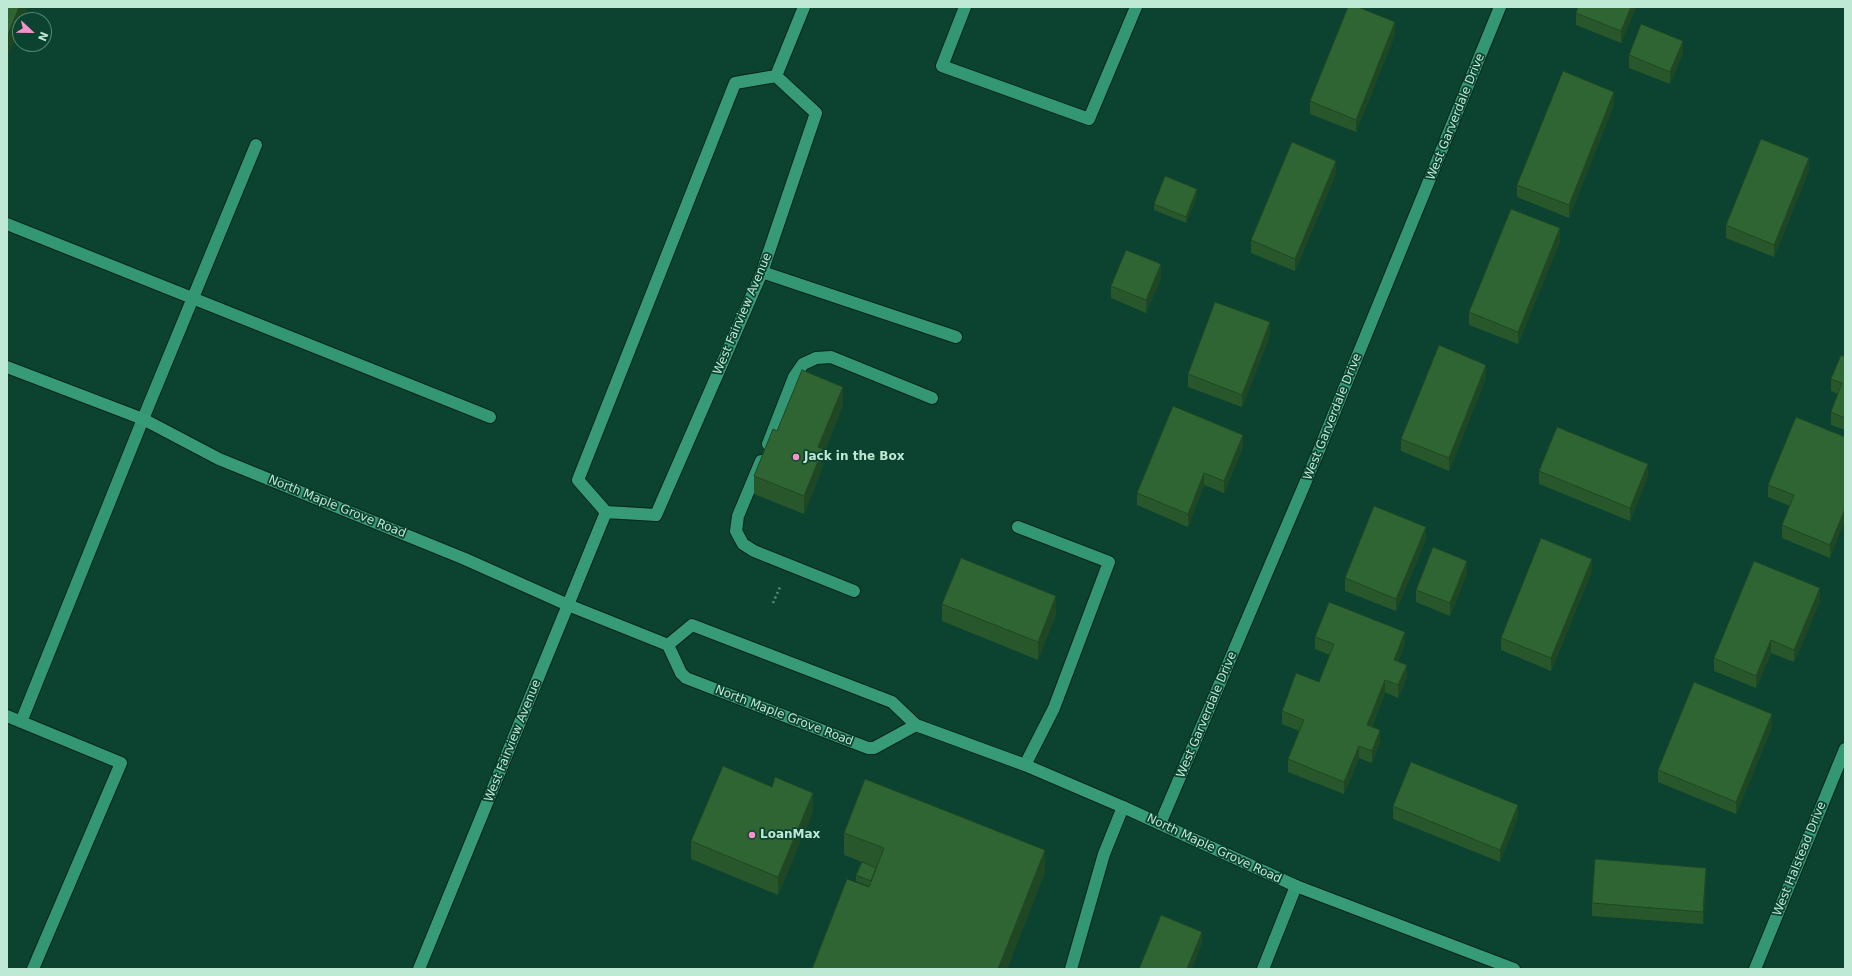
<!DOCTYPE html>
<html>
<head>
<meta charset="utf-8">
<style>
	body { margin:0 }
	#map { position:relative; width:1852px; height:976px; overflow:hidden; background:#0c4330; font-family:"DejaVu Sans",sans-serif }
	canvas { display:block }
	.frame { position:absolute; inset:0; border:8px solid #bde9d5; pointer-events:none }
	.north { position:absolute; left:12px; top:12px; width:40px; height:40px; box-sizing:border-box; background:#0c4330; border:1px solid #538572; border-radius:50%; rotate:112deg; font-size:11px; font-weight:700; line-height:16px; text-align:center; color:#bde9d5 }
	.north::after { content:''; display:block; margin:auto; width:14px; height:18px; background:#f890cc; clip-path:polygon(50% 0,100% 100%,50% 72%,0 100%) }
</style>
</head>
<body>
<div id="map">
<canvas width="1852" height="976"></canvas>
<div class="frame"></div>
<div class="north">N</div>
</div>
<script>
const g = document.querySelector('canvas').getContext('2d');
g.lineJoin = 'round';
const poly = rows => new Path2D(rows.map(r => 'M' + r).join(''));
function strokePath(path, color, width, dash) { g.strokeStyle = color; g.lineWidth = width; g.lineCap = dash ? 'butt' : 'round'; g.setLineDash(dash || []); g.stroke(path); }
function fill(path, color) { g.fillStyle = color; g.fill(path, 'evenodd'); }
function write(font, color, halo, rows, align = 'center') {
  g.font = font + ' "DejaVu Sans",sans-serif'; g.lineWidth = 3.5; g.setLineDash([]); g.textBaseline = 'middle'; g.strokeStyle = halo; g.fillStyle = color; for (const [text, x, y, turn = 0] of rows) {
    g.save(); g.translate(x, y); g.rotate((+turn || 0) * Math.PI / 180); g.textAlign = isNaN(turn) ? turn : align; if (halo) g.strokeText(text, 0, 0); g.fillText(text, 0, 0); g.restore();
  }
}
const path = poly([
	[773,603,780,587]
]);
const minor = poly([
	[965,7,942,66,1089,119,1136,7],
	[7,224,490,417],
	[762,272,956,337],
	[768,444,794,377,803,364,816,358,831,357,932,398],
	[761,461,738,516,736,531,743,544,754,551,854,591],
	[1018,527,1109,562,1054,708,1025,765],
	[7,716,121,763,33,969],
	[21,722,143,419,256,145],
	[1160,824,1317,455,1500,7],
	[1071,969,1104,854,1123,807],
	[1263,969,1296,886],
	[1755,969,1845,749]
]);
const major = poly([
	[776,76,816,113,762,272,656,515,606,512,578,480,735,83,776,76],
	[776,76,804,7],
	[7,367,143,419,219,459,465,559,568,605,668,645,681,673,686,678,868,748,874,748,916,725],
	[668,645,692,625,835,680,892,702,916,725,1025,765,1123,807,1296,886,1514,969],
	[419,969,606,512]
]);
const wall = poly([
	[1578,7,1636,7,1621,43,1576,25,1576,13],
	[1395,35,1356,132,1310,114,1310,101],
	[1683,53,1670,84,1629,68,1629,55],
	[1614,104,1569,218,1517,197,1517,185],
	[1809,170,1774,257,1726,238,1726,225],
	[1336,173,1295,271,1251,253,1251,240],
	[1197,196,1186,223,1154,210,1154,204],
	[1560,241,1518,344,1469,325,1469,312],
	[1161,277,1146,313,1111,298,1111,286],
	[1270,335,1242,407,1188,387,1188,374],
	[1845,357,1845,430,1831,425,1831,412,1838,394,1831,391,1831,379],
	[1486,377,1449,471,1401,451,1401,439],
	[843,405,823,455,823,466,804,514,754,494,754,476,777,431],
	[1845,437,1830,558,1782,538,1782,525,1790,506,1768,497,1768,485],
	[1243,447,1224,493,1204,485,1188,527,1137,505,1137,493],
	[1539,471,1648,476,1630,521,1539,484],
	[1426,539,1396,611,1345,591,1345,578],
	[1592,571,1551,671,1501,650,1501,638],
	[1467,573,1450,616,1416,602,1416,590],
	[1820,601,1794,662,1771,653,1756,688,1714,671,1714,658],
	[942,604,1056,614,1038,660,942,621],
	[1315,637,1405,644,1398,661,1407,677,1398,698,1385,692,1372,727,1380,742,1372,763,1359,758,1344,794,1288,772,1288,759,1299,731,1282,724,1282,711,1319,682,1330,655,1315,649],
	[1772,727,1736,814,1658,782,1658,770],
	[1393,806,1518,817,1500,862,1393,819],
	[813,811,778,895,691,859,691,841],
	[844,833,1045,872,1007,969,812,969,869,886,856,881,856,875,862,862,844,855],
	[1706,880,1703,924,1592,916,1592,903]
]);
const shadedWall = poly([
	[19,7,28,7,23,20,20,20,20,27,7,59,7,37],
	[1631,7,1636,7,1621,43,1621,31],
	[1395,22,1395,35,1356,132,1356,120],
	[1683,41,1683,53,1670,84,1670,72],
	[9,56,9,79,7,84,7,62],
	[1614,92,1614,104,1569,218,1569,205],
	[1809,158,1809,170,1774,257,1774,245],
	[1336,161,1336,173,1295,271,1295,259],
	[1197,189,1197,196,1186,223,1186,217],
	[1560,228,1560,241,1518,344,1518,332],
	[1161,264,1161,277,1146,313,1146,300],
	[1270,322,1270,335,1242,407,1242,395],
	[1486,365,1486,377,1449,471,1449,458],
	[843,387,843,405,823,455,823,466,804,514,804,496,818,447],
	[1243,435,1243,447,1224,493,1224,481],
	[1648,464,1648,476,1630,521,1630,508],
	[1204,473,1204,485,1188,527,1188,514],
	[1845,509,1845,521,1830,558,1830,545],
	[1426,527,1426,539,1396,611,1396,599],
	[1592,559,1592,571,1551,671,1551,658],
	[1467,561,1467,573,1450,616,1450,603],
	[1820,588,1820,601,1794,662,1794,650],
	[1056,596,1056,614,1038,660,1038,642],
	[1405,632,1405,644,1394,672,1394,660],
	[1771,640,1771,653,1756,688,1756,676],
	[1407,665,1407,677,1398,698,1398,685],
	[1385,680,1385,692,1367,738,1367,725],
	[1772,714,1772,727,1736,814,1736,802],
	[1380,730,1380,742,1372,763,1372,751],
	[1359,746,1359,758,1344,794,1344,782],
	[813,793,813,811,778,895,778,877],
	[1518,805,1518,817,1500,862,1500,850],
	[1045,850,1045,872,1007,969,998,969],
	[1706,868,1706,880,1703,924,1703,912],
	[1202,932,1202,944,1192,969,1187,969]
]);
const building = poly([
	[7,7,19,7,7,37,7,7],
	[1348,7,1358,7,1395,22,1356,120,1310,101,1348,7],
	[1578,7,1631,7,1621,31,1576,13,1578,7],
	[1641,24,1683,41,1670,72,1629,55,1641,24],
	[7,56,9,56,7,62,7,56],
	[1563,71,1614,92,1569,205,1517,185,1563,71],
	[1761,139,1809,158,1774,245,1726,225,1761,139],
	[1292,142,1336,161,1295,259,1251,240,1292,142],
	[1165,176,1197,189,1186,217,1154,204,1165,176],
	[1511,209,1560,228,1518,332,1469,312,1511,209],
	[1126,250,1161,264,1146,300,1111,286,1126,250],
	[1215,302,1270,322,1242,395,1188,374,1215,302],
	[1439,345,1486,365,1449,458,1401,439,1439,345],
	[1841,355,1845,357,1845,418,1831,412,1842,383,1831,379,1841,355],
	[802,370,843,387,818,447,823,449,804,496,754,476,773,429,777,431,802,370],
	[1173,406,1243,435,1224,481,1204,473,1188,514,1137,493,1173,406],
	[1796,417,1845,437,1845,509,1830,545,1782,525,1794,495,1768,485,1796,417],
	[1557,427,1648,464,1630,508,1539,471,1557,427],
	[1374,506,1426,527,1396,599,1345,578,1374,506],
	[1541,538,1592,559,1551,658,1501,638,1541,538],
	[1433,547,1467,561,1450,603,1416,590,1433,547],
	[961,558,1056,596,1038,642,942,604,961,558],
	[1754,561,1820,588,1794,650,1771,640,1756,676,1714,658,1754,561],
	[1329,602,1405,632,1394,660,1407,665,1398,685,1385,680,1367,725,1380,730,1372,751,1359,746,1344,782,1288,759,1304,720,1282,711,1296,673,1319,682,1334,644,1315,637,1329,602],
	[1694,682,1772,714,1736,802,1658,770,1694,682],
	[1411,762,1518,805,1500,850,1393,806,1411,762],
	[723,766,772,787,775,777,813,793,778,877,691,841,723,766],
	[865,779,1045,850,998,969,812,969,847,879,869,887,884,848,844,833,865,779],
	[1595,859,1706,868,1703,912,1592,903,1595,859],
	[862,862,876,868,871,881,856,875,862,862],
	[1161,915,1202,932,1187,969,1139,969,1161,915]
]);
const markers = [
	[796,457,4,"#f890cc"],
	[752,835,4,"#f890cc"]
];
const streetNames = [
	["West Garverdale Drive",1456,117,-68],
	["West Fairview Avenue",743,314,-67],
	["West Garverdale Drive",1333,417,-68],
	["North Maple Grove Road",337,507,22],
	["West Garverdale Drive",1207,715,-67],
	["North Maple Grove Road",784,716,21],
	["West Fairview Avenue",513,741,-68],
	["North Maple Grove Road",1214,849,25],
	["West Halstead Drive",1800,859,-68]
];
const poiNames = [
	["Jack in the Box",804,457],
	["LoanMax",760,835]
];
strokePath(minor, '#07261b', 14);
strokePath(major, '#07261b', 14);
strokePath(path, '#588b77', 2.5, [2, 3]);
strokePath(minor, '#349773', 12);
strokePath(major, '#389b77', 12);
fill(wall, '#28572c');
fill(shadedWall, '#204724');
fill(building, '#2e6533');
strokePath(building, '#204724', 1);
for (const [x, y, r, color] of markers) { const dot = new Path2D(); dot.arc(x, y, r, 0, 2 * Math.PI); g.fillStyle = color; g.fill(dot); strokePath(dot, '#0c4330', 1.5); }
write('12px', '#bde9d5', '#0c4330', streetNames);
write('bold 12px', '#bde9d5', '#0c4330', poiNames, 'left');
</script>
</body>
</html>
